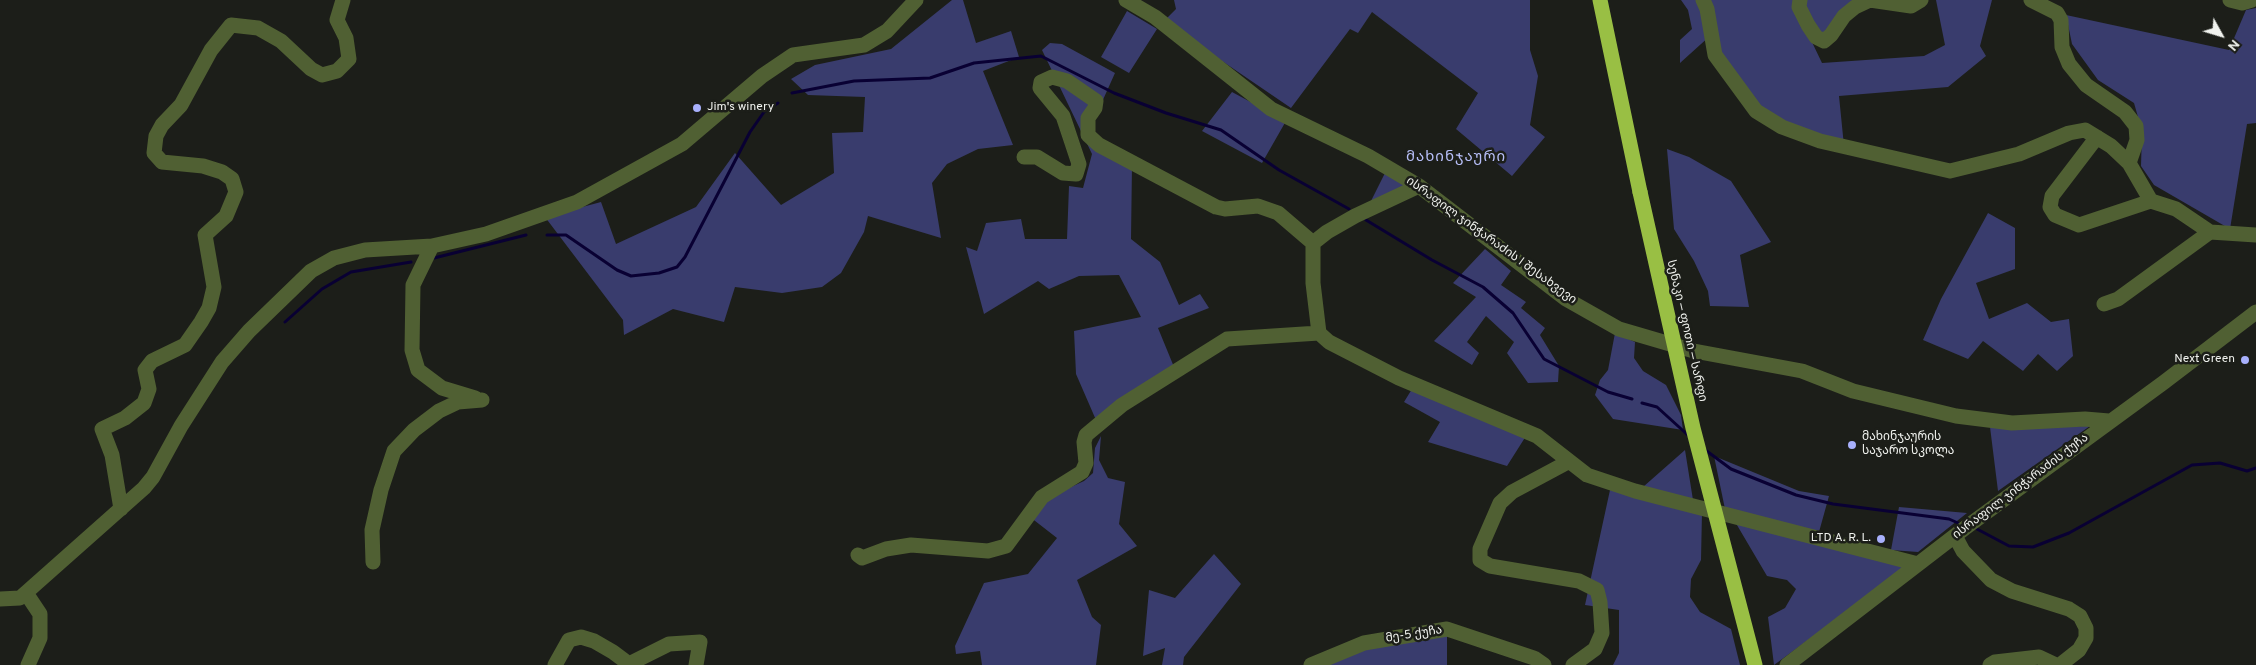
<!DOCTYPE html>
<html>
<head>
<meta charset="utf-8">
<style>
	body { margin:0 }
	#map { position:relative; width:2256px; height:665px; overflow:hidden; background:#1c1e19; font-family:Overpass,sans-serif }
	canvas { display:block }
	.north { position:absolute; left:2196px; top:10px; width:50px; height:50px; -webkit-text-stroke:4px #1c1e19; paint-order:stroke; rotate:129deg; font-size:14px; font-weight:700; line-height:20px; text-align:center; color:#f0f2ee }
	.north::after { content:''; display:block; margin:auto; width:18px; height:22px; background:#f0f2ee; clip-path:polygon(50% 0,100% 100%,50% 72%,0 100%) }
</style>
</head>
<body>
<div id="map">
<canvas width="2256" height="665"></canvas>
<div class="north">N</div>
</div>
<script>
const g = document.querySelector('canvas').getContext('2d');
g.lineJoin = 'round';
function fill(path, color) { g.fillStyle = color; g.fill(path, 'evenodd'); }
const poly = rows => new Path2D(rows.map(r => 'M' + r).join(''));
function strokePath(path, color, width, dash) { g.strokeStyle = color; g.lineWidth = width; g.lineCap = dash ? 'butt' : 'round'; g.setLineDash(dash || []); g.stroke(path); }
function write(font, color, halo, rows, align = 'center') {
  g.font = font + ' Overpass,"Noto Sans Georgian",sans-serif'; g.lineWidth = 5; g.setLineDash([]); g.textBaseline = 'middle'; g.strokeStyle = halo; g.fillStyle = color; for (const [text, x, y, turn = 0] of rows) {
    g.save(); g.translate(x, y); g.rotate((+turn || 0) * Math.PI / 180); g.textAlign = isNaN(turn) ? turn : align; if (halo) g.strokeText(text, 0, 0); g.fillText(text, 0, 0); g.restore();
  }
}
const green = poly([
	[952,0,963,0,976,43,1011,31,1019,57,983,71,1013,145,978,149,947,164,932,183,941,238,868,216,864,232,841,273,822,287,782,293,735,287,724,322,673,309,624,335,623,320,545,217,601,202,616,244,696,207,735,153,781,205,834,173,832,133,863,132,865,97,808,95,791,79,815,65,891,49],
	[1174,0,1530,0,1530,50,1538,76,1530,125,1545,137,1512,176,1456,129,1478,93,1372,12,1358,33,1350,29,1291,108,1200,46,1166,19,1176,9],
	[1681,0,1921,0,1870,0,1831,35,1810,38,1822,63,1924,56,1945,45,1936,0,1992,0,1980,46,1986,56,1948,87,1839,96,1844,146,1756,111,1711,35,1680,63,1680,40,1692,29,1688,10],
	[2256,8,2256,123,2247,124,2230,229,2154,185,2141,166,2142,131,2134,103,2098,80,2072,44,2066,15,2229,50,2246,10],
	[1127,11,1157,29,1129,73,1101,57],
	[1050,43,1062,44,1115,73,1089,131,1132,165,1131,239,1160,262,1179,305,1200,294,1209,308,1158,328,1174,367,1096,420,1076,374,1074,331,1141,317,1119,275,1079,276,1049,289,1038,281,984,314,966,247,977,251,986,223,1021,219,1025,239,1067,239,1069,186,1083,188,1092,154,1042,50],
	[1232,92,1286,121,1262,163,1202,131],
	[1667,149,1689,157,1731,181,1771,242,1740,255,1749,307,1710,306,1708,291,1694,261,1674,229],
	[1386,171,1407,186,1370,203],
	[1988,213,2015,228,2015,269,1976,283,1989,319,2027,303,2051,322,2069,319,2073,356,2057,371,2038,354,2023,371,1983,341,1968,359,1923,340,1941,299],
	[1485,249,1511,271,1501,285,1526,302,1521,308,1545,328,1540,335,1559,366,1558,382,1528,383,1507,353,1514,342,1486,316,1467,342,1479,353,1472,365,1434,341,1476,297,1453,283],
	[1615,333,1635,342,1634,358,1643,371,1666,385,1681,415,1683,430,1613,419,1595,395,1600,380,1608,370],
	[1412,389,1526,436,1507,466,1428,442,1440,422,1404,402],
	[2090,426,1998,491,1990,427],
	[1101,436,1099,460,1108,478,1125,482,1119,524,1137,546,1077,580,1092,617,1101,625,1096,665,982,665,980,651,956,654,955,646,984,583,1028,574,1057,538,1030,517,1045,499,1084,481,1093,473,1095,448],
	[1685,450,1693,500,1643,487],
	[1714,456,1799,491,1829,496,1819,532,1725,509],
	[1610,490,1702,512,1701,560,1691,579,1690,597,1700,612,1731,629,1740,665,1613,665,1619,653,1619,610,1585,605],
	[1899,507,1967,513,1918,552,1891,550],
	[1734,520,1908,567,1774,665,1768,617,1785,608,1796,589,1787,580,1767,576],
	[1214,554,1241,584,1184,657,1183,665,1162,665,1165,648,1143,656,1149,590,1175,598],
	[1447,633,1447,665,1311,665,1365,647]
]);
const stream = poly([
	[792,93,854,81,930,78,974,63,1041,56,1114,93,1166,113,1221,130,1279,170,1349,209],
	[1366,220,1432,260,1483,287,1513,313,1544,359,1608,392,1632,399],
	[547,235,566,235,617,270,631,276,659,273,677,267,685,257,750,132,764,112,778,103],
	[434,258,526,235],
	[285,322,322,289,351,272,411,262],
	[1642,403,1657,407,1690,437],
	[1704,449,1731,469,1796,495,1833,504,1949,519,1958,523],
	[1977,529,2009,546,2033,547,2069,533,2192,465,2220,463,2247,471,2256,468]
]);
const minor = poly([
	[1126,0,1155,17,1271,109,1368,156,1419,186,1566,299,1619,329,1694,351,1802,371,1853,391,1956,416,2012,423,2085,419,2109,421],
	[1703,0,1707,9,1715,55,1756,111,1782,127,1820,141,1950,171,2019,154,2069,133,2085,130,2111,146,2129,163,2151,201,2176,209,2210,232,2256,235],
	[1800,0,1799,7,1808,25,1816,37,1824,41,1831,35,1844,16,1855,7,1870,0,1911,6,1921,0],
	[2031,0,2057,13,2061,20,2062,47,2069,64,2086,85,2125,112,2136,126,2137,140,2129,163],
	[2230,0,2242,3,2252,0],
	[2097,137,2052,196,2050,207,2055,215,2079,225,2151,201],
	[1024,157,1037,157,1063,173,1076,174,1079,164,1063,116,1040,88,1041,82,1052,77,1067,81,1096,101,1095,108,1088,118,1088,135,1099,145,1216,207,1225,209,1258,206,1278,213,1313,243,1313,283,1319,333,1329,342,1399,378,1537,436,1587,475,1635,491,1918,564],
	[1313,243,1327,232,1355,216,1419,186],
	[432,246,413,285,412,350,418,370,442,388,475,398],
	[2104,304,2118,299,2210,232],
	[1568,462,1512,492,1500,503,1480,549,1480,560,1490,566,1579,581,1597,590,1600,602,1602,633,1595,649,1573,665],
	[121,509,112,455,102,429,125,418,144,403,149,389,145,370,152,361,185,345,201,322,209,308,214,287,205,235,226,216,236,192,232,179,222,172,203,166,162,162,154,153,156,136,162,125,181,105,211,50,231,25,258,28,281,41,311,69,322,75,337,71,349,59,346,38,337,20,343,0],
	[1955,536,1963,551,1991,580,2012,591,2069,609,2080,616,2086,628,2086,638,2079,650,2060,665],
	[858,555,862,558,886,549,911,545,988,551,1006,546,1042,497,1082,472,1086,463,1084,442,1086,435,1122,405,1227,339,1319,333],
	[373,562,372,530,381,490,394,451,414,430,439,411,458,402,482,400],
	[26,593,40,614,40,638,28,665],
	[0,599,20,598,144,488,153,477,181,426,222,362,249,331,311,271,334,258,365,250,432,246,486,234,577,202,682,144,762,76,793,55,864,45,887,31,916,0],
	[555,665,569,640,581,637,594,641,613,652,629,664,669,644,700,642,696,665],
	[1311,665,1364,643,1447,629,1534,658,1544,665],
	[1787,665,1965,528,2163,383,2256,312],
	[1990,665,1995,662,2039,657,2056,665]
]);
const highway = poly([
	[1600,0,1640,192]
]);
const highwayBridge = poly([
	[1640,192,1693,428,1755,665]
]);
const markers = [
	[697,108,5,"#a8b0fc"],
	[2245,360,5,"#a8b0fc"],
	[1852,445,5,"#a8b0fc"],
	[1881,539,5,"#a8b0fc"]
];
const poiNames = [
	["Jim's winery",707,108],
	["Next Green",2235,360,"right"],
	["მახინჯაურის",1862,438],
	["საჯარო სკოლა",1862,452],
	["LTD A. R. L.",1871,539,"right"]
];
const streetNames = [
	["ისრაფილ ჯინჭარაძის I შესახვევი",1491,241,36],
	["სენაკი — ფოთი — სარფი",1686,331,77],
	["ისრაფილ ჯინჭარაძის ქუჩა",2021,487,-37],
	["მე-5 ქუჩა",1414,635,-9]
];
const quarterNames = [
	["მახინჯაური",1456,158]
];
fill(green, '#393c6d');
strokePath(stream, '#090033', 3);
strokePath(minor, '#506033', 15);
strokePath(highway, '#99bf44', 15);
strokePath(highwayBridge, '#99bf44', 15);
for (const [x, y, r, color] of markers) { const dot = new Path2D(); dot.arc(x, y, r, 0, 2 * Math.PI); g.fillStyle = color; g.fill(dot); strokePath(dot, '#1c1e19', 2); }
write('12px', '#f0f2ee', '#1c1e19', poiNames, 'left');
write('12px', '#f0f2ee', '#1c1e19', streetNames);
g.letterSpacing = '1px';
write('15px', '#b7bef7', '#1c1e19', quarterNames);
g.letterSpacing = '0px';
</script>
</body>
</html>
